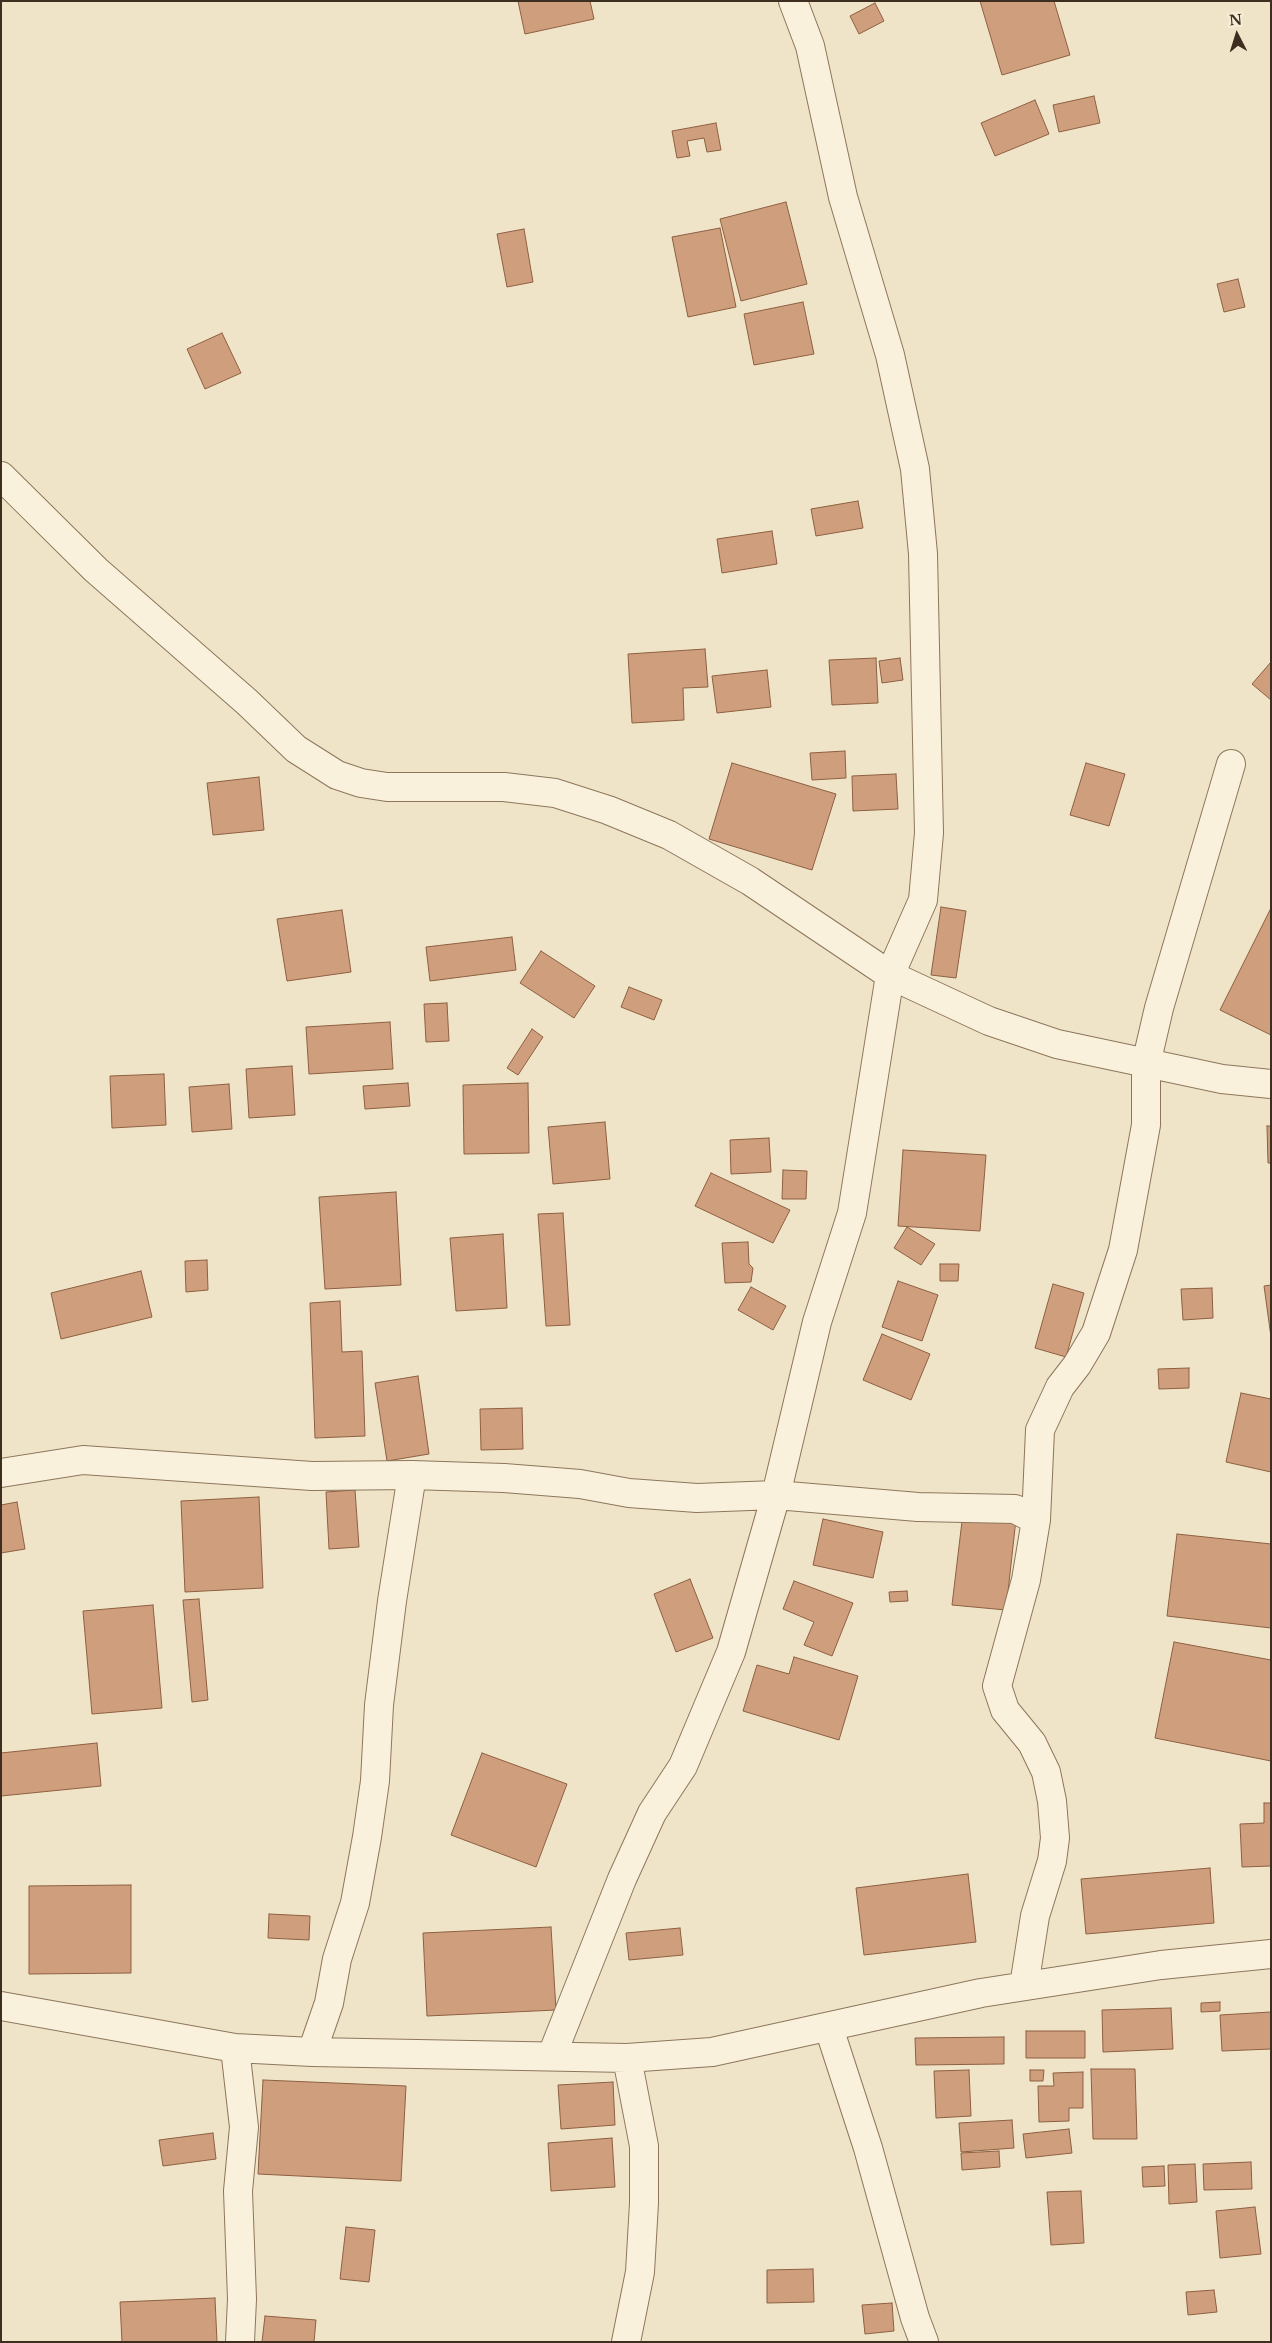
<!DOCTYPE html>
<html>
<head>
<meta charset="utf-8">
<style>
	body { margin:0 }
	#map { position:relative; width:1272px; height:2343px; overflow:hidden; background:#f0e4c8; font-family:"Libre Baskerville",serif }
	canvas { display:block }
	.frame { position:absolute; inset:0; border:2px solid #3d2e20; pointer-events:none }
	.north { position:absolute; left:1212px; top:10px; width:50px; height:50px; -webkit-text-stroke:4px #f7eed8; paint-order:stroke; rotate:355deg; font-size:14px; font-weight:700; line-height:20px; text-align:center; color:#3d2e20 }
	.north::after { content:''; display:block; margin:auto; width:18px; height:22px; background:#3d2e20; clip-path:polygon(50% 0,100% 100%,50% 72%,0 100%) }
</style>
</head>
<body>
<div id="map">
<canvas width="1272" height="2343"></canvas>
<div class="frame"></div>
<div class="north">N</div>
</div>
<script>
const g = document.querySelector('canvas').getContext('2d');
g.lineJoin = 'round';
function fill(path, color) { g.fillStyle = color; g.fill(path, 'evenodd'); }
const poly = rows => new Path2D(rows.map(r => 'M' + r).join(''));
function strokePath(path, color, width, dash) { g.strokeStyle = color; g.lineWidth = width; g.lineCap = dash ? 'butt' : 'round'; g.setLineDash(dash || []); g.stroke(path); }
const building = poly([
	[518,1,590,1,594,19,525,34,518,1],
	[980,1,1054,1,1070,55,1002,75,980,1],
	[875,3,884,21,859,34,850,16,875,3],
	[1094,96,1100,123,1059,132,1053,105,1094,96],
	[1035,100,1049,134,995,156,981,123,1035,100],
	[716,123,721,150,707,152,704,138,687,141,690,156,677,158,672,131,716,123],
	[786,202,807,284,741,301,720,219,786,202],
	[720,228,736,307,688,317,672,237,720,228],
	[524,229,533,282,507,287,497,234,524,229],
	[1238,279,1245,307,1224,312,1217,284,1238,279],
	[803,302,814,354,754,365,744,314,803,302],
	[222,333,241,373,205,389,187,349,222,333],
	[858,501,863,528,816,536,811,509,858,501],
	[772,531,777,564,722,573,717,539,772,531],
	[705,649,708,687,683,688,684,720,632,723,628,654,705,649],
	[876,658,878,703,832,705,829,660,876,658],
	[900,658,903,680,882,683,879,661,900,658],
	[1271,662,1271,700,1252,684,1271,662],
	[767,670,771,707,717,713,712,676,767,670],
	[845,751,846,778,812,780,810,753,845,751],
	[732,763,836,794,812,870,709,839,732,763],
	[1086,763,1125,774,1109,826,1070,815,1086,763],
	[896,774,898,809,853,811,852,776,896,774],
	[259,777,264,830,213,835,207,783,259,777],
	[941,907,966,911,956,978,931,975,941,907],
	[1271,908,1271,1035,1220,1010,1271,908],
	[342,910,351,972,287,981,277,919,342,910],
	[512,937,516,970,430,981,426,947,512,937],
	[541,951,595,986,574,1018,520,983,541,951],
	[629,987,662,1000,654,1020,621,1007,629,987],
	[447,1003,449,1041,426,1042,424,1004,447,1003],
	[390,1022,393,1069,309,1074,306,1027,390,1022],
	[532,1029,543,1037,518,1075,507,1068,532,1029],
	[292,1066,295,1115,249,1118,246,1069,292,1066],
	[164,1074,166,1125,112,1128,110,1076,164,1074],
	[408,1083,410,1106,365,1109,363,1086,408,1083],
	[528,1083,529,1153,464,1154,463,1085,528,1083],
	[229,1084,232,1129,192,1132,189,1087,229,1084],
	[605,1122,610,1179,553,1184,548,1127,605,1122],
	[1267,1126,1271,1126,1271,1163,1268,1163,1267,1126],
	[769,1138,771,1172,731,1174,730,1140,769,1138],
	[903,1150,986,1155,980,1231,898,1226,903,1150],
	[783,1170,807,1171,806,1199,782,1199,783,1170],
	[711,1173,790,1210,773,1243,695,1206,711,1173],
	[396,1192,401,1285,325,1289,319,1197,396,1192],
	[563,1213,570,1325,546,1326,538,1214,563,1213],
	[907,1227,935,1244,921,1265,894,1248,907,1227],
	[503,1234,507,1308,456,1311,450,1238,503,1234],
	[748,1242,749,1264,753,1268,751,1282,725,1283,722,1243,748,1242],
	[207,1260,208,1290,186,1292,185,1261,207,1260],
	[940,1264,959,1264,958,1281,940,1281,940,1264],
	[141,1271,152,1317,61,1339,51,1293,141,1271],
	[898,1281,938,1295,922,1341,882,1327,898,1281],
	[1053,1284,1084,1293,1066,1357,1035,1348,1053,1284],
	[1271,1285,1271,1337,1264,1286,1271,1285],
	[751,1287,786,1306,773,1330,738,1310,751,1287],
	[1212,1288,1213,1318,1183,1320,1181,1289,1212,1288],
	[340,1301,342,1352,362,1351,365,1436,315,1438,310,1303,340,1301],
	[882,1334,930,1354,911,1400,863,1380,882,1334],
	[1189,1368,1189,1388,1159,1389,1158,1369,1189,1368],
	[418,1376,429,1454,387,1461,375,1383,418,1376],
	[1241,1393,1271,1399,1271,1472,1226,1462,1241,1393],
	[522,1408,523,1449,481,1450,480,1409,522,1408],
	[355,1490,359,1547,329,1549,326,1492,355,1490],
	[259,1497,263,1588,185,1592,181,1501,259,1497],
	[17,1502,25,1549,1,1553,1,1505,17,1502],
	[963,1513,1016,1519,1006,1610,952,1605,963,1513],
	[823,1519,883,1532,873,1578,813,1565,823,1519],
	[1177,1534,1271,1544,1271,1628,1167,1616,1177,1534],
	[690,1579,713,1638,676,1652,654,1594,690,1579],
	[794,1581,853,1603,832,1656,804,1645,814,1622,783,1609,794,1581],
	[907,1591,908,1601,890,1602,889,1592,907,1591],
	[199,1599,208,1700,192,1702,183,1600,199,1599],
	[153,1605,162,1708,92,1714,83,1611,153,1605],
	[1174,1642,1271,1660,1271,1761,1155,1738,1174,1642],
	[794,1657,858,1676,839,1740,743,1711,757,1665,789,1674,794,1657],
	[97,1743,101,1786,1,1796,1,1753,97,1743],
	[482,1753,567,1784,536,1867,451,1835,482,1753],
	[1264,1803,1271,1803,1271,1866,1242,1867,1240,1824,1264,1823,1264,1803],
	[1210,1868,1214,1923,1086,1934,1081,1879,1210,1868],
	[968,1874,976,1942,864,1955,856,1888,968,1874],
	[131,1885,131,1973,29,1974,29,1886,131,1885],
	[269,1914,310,1916,309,1940,268,1938,269,1914],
	[551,1927,556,2010,427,2016,423,1933,551,1927],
	[680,1928,683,1955,629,1960,626,1933,680,1928],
	[1220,2002,1220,2011,1201,2012,1201,2003,1220,2002],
	[1171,2008,1173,2049,1103,2052,1102,2010,1171,2008],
	[1271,2012,1271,2049,1222,2051,1220,2015,1271,2012],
	[1026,2031,1085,2031,1085,2058,1026,2058,1026,2031],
	[1004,2037,1004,2064,916,2065,915,2038,1004,2037],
	[1091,2069,1135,2069,1137,2139,1093,2139,1091,2069],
	[969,2070,971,2116,936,2118,934,2071,969,2070],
	[1030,2070,1044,2070,1043,2081,1030,2081,1030,2070],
	[1083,2072,1083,2108,1069,2108,1069,2121,1039,2122,1038,2086,1054,2086,1053,2073,1083,2072],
	[263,2080,406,2086,401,2181,258,2174,263,2080],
	[613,2082,615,2125,561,2129,558,2085,613,2082],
	[1012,2120,1014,2148,961,2152,959,2123,1012,2120],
	[1069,2129,1072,2153,1026,2158,1023,2134,1069,2129],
	[213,2133,216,2159,163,2166,159,2140,213,2133],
	[612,2138,615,2187,551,2191,548,2143,612,2138],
	[999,2151,1000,2167,962,2170,961,2153,999,2151],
	[1251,2162,1252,2189,1204,2190,1203,2164,1251,2162],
	[1195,2164,1197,2202,1169,2204,1168,2165,1195,2164],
	[1164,2166,1165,2186,1143,2187,1142,2167,1164,2166],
	[1081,2191,1084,2243,1051,2245,1047,2192,1081,2191],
	[1255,2207,1261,2254,1220,2258,1216,2211,1255,2207],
	[346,2227,375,2230,369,2282,340,2279,346,2227],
	[813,2269,814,2302,767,2303,767,2270,813,2269],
	[1214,2290,1217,2312,1188,2315,1186,2292,1214,2290],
	[215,2298,217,2342,122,2342,120,2302,215,2298],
	[892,2303,894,2331,865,2334,862,2305,892,2303],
	[265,2316,316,2320,314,2342,262,2342,265,2316]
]);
const minor = poly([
	[1,476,96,570,247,702,296,749,337,775,361,783,387,787,504,787,555,793,608,810,669,835,750,881,890,975,989,1021,1057,1044,1222,1079,1271,1084],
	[1,1473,83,1460,312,1476,412,1475,504,1478,580,1484,629,1493,697,1498,776,1495,918,1507,1015,1509,1036,1520],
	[1024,1986,1035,1916,1052,1861,1055,1838,1052,1801,1046,1772,1032,1743,1005,1710,997,1686,1026,1580,1036,1520,1040,1430,1060,1387,1077,1365,1096,1333,1123,1250,1146,1125,1146,1064,1159,1008,1231,764],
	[1,2006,235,2048,312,2052,627,2058,712,2052,981,1993,1161,1965,1271,1954],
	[829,2028,868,2148,915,2318,924,2342],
	[235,2048,244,2127,238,2191,242,2299,240,2342],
	[312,2052,329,2003,337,1959,355,1903,367,1837,375,1781,379,1705,392,1601,412,1475],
	[552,2055,622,1879,652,1813,683,1766,731,1652,776,1495,817,1322,852,1213,890,975,923,900,929,833,923,554,915,469,890,355,843,197,810,46,793,1],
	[626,2342,640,2272,644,2203,644,2146,627,2058]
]);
fill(building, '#cf9f7d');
strokePath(building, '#8d5f41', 1);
strokePath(minor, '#8d765c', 30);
strokePath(minor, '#faf1dc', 28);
</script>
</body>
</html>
